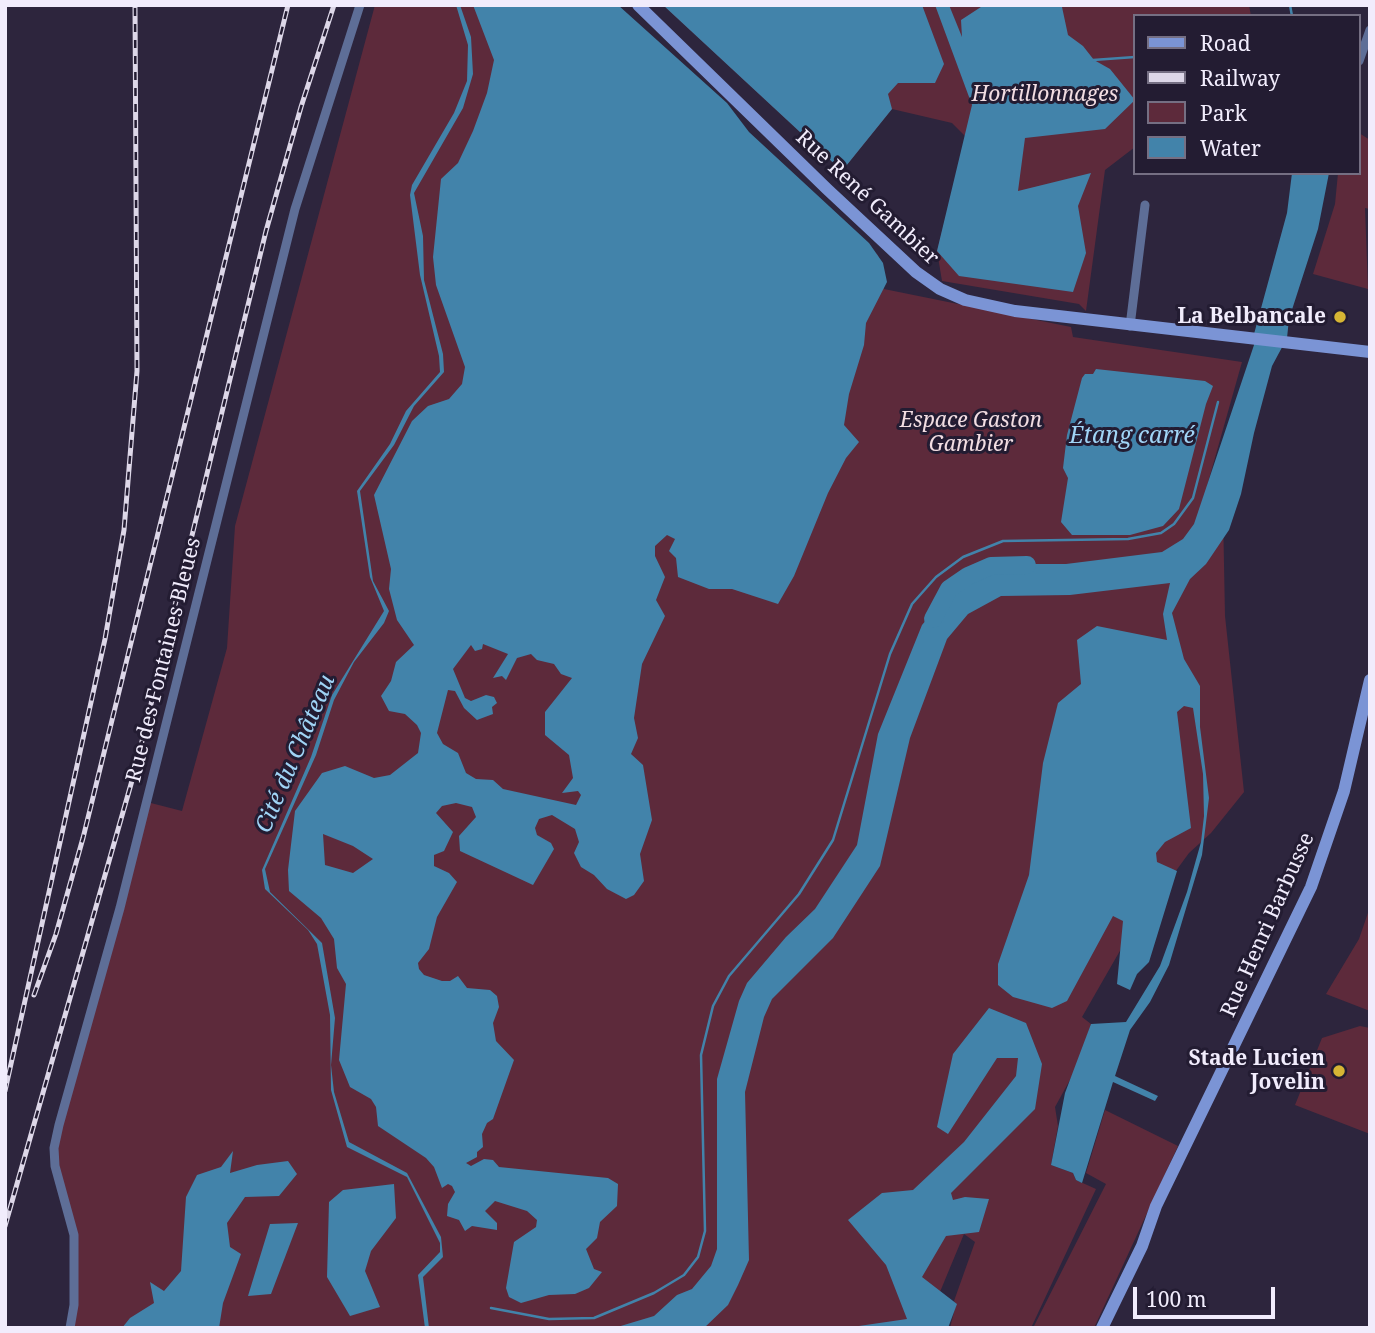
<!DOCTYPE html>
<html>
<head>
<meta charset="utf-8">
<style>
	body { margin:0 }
	#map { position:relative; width:1375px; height:1333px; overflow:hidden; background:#2d253d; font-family:"Noto Serif",serif }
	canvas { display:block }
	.frame { position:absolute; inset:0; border:7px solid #f1ecfc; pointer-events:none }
	.legend { position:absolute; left:1133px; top:14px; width:228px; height:161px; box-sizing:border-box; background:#231c32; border:2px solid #756f83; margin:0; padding:9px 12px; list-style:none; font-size:21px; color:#f1ecfc }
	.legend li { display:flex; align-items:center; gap:14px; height:35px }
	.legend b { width:35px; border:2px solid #756f83 }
	.scale { position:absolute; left:1133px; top:1287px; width:142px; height:32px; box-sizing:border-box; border:4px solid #f1ecfc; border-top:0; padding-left:9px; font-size:21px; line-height:24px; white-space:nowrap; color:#f1ecfc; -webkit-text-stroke:5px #231c32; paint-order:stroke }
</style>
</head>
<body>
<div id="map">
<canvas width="1375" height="1333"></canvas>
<div class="frame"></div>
<ul class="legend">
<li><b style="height:9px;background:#7b94d5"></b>Road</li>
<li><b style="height:9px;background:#ddd7e8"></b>Railway</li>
<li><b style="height:19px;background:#5d2a3b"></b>Park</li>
<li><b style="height:19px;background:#4283aa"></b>Water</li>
</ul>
<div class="scale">100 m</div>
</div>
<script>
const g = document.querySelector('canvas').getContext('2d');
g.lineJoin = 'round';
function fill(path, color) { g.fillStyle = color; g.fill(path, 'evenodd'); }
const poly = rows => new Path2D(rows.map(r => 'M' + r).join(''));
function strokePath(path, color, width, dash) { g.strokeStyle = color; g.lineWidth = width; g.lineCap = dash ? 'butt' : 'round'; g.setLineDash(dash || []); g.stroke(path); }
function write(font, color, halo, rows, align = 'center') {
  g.font = font + ' "Noto Serif",serif'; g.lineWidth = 6; g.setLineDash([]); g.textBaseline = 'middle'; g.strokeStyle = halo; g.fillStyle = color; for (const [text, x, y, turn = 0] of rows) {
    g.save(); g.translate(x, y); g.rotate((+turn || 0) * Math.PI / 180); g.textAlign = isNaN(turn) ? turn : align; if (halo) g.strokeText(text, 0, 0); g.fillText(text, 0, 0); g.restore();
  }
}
const green = poly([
	[375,5,602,5,878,255,884,289,1071,327,1073,337,1242,362,1207,486,1223,511,1225,616,1244,792,1211,833,1189,853,1129,935,1082,1017,1091,1024,1077,1067,1055,1107,1058,1126,1051,1165,1073,1173,1076,1180,1096,1189,1031,1328,950,1328,956,1304,954,1301,975,1242,964,1234,925,1328,70,1328,75,1247,54,1148,147,802,182,811,227,648,235,526],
	[663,5,1249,5,1251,16,1135,16,1135,147,1105,170,1086,311,1079,304,942,281,937,251,966,137,952,123,892,109,842,171],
	[1359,133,1370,140,1370,209,1365,208,1368,289,1313,274,1335,204,1338,173,1359,173],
	[1370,907,1370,1011,1326,994,1359,939],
	[1360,1026,1370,1028,1370,1134,1295,1105,1322,1038],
	[1105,1110,1178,1146,1094,1328,1033,1328,1106,1184,1086,1173]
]);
const water = poly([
	[456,5,460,5,471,37,473,74,463,108,414,193,423,236,424,280,443,354,444,372,414,406,394,445,360,491,373,581,389,611,384,623,354,662,334,700,316,755,265,869,270,892,322,943,335,1018,331,1065,334,1092,349,1142,407,1173,441,1237,443,1257,423,1277,429,1328,425,1328,418,1275,440,1252,440,1243,407,1177,347,1147,331,1090,330,1015,317,944,308,930,265,889,262,870,311,757,332,695,384,611,370,577,357,491,390,444,406,411,440,372,439,356,420,275,410,195,412,185,454,113,467,81,468,45],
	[473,5,618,5,727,103,749,132,869,243,883,263,887,282,866,323,864,345,849,394,844,425,859,442,846,458,828,493,794,576,778,604,732,589,709,589,678,577,676,558,669,551,675,539,667,535,655,546,655,556,665,577,656,600,665,616,642,664,634,718,638,738,631,754,643,765,652,820,640,854,644,881,634,895,626,899,607,889,594,875,581,867,574,853,579,842,575,829,552,815,539,819,535,828,537,835,551,843,554,849,533,885,460,851,459,836,476,817,472,807,456,803,442,806,436,813,453,832,444,851,434,855,434,866,449,873,457,882,437,917,429,949,418,963,419,969,424,975,442,981,450,981,458,976,467,988,490,990,497,996,499,1007,493,1023,496,1041,514,1060,493,1119,487,1123,482,1134,483,1147,477,1152,477,1157,466,1163,471,1166,484,1159,493,1160,499,1167,608,1178,618,1184,617,1206,600,1222,597,1238,586,1249,594,1269,602,1272,589,1288,575,1294,549,1295,521,1303,509,1297,506,1288,514,1242,536,1227,537,1220,527,1211,495,1201,485,1211,497,1223,497,1230,472,1226,465,1231,459,1220,447,1216,448,1204,455,1192,452,1186,448,1184,442,1188,434,1167,426,1158,378,1126,376,1107,371,1099,350,1087,339,1060,346,984,337,968,334,939,321,918,289,891,288,870,295,811,322,773,345,766,374,778,390,775,418,753,421,733,417,725,405,714,389,711,381,696,391,681,396,662,414,645,397,620,389,589,391,569,374,495,412,421,428,406,449,399,462,384,465,367,436,285,433,257,441,179,458,163,473,131,487,93,494,60],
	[483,644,508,654,493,678,502,676,506,680,517,658,531,654,537,660,554,664,561,674,572,678,545,712,545,735,569,755,573,778,562,793,578,791,581,795,576,805,503,789,493,780,476,779,466,773,458,753,443,744,437,733,448,690,455,691,464,708,477,720,493,714,492,707,497,703,494,697,486,695,471,701,465,698,453,669,471,645,475,651,482,649],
	[323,834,353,846,373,859,353,873,325,865],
	[663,5,922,5,944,64,935,83,898,83,888,94,892,109,842,171],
	[935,5,949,5,962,37,961,20,984,5,1062,7,1068,35,1083,46,1094,60,1110,69,1135,100,1105,129,1025,138,1018,191,1091,173,1078,206,1086,253,1073,292,959,276,937,251,972,105],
	[1292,173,1329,173,1318,229,1289,319,1287,338,1272,366,1254,433,1241,494,1229,530,1206,564,1190,579,1172,613,1184,659,1200,686,1200,727,1209,798,1202,855,1169,965,1150,1002,1130,1030,1115,1076,1158,1096,1155,1101,1113,1082,1082,1183,1076,1180,1073,1173,1051,1165,1065,1093,1091,1024,1126,1022,1160,966,1187,892,1201,842,1204,816,1203,774,1193,708,1184,706,1177,712,1191,828,1165,842,1156,853,1157,862,1177,871,1149,962,1137,974,1130,990,1117,984,1123,921,1113,916,1067,1001,1052,1008,1013,997,998,985,998,964,1029,875,1043,763,1058,703,1081,684,1077,640,1097,626,1167,640,1163,614,1170,583,1070,595,1001,596,968,614,947,639,910,738,880,866,833,938,772,999,764,1017,745,1092,749,1260,738,1285,728,1305,704,1328,614,1328,654,1316,677,1295,692,1289,711,1266,717,1249,717,1079,739,1001,747,983,786,937,815,909,857,845,878,734,922,625,947,595,981,572,1018,564,1066,564,1162,552,1183,539,1194,524,1254,345,1254,334,1287,213],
	[1096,369,1205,381,1213,386,1206,404,1179,509,1163,526,1130,535,1072,535,1061,522,1068,478,1063,468,1067,435,1082,378,1085,374,1093,374],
	[989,1008,1026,1023,1042,1064,1035,1109,951,1193,953,1200,965,1197,989,1199,979,1232,946,1236,922,1277,957,1304,948,1328,845,1328,907,1319,886,1265,848,1220,882,1193,913,1190,964,1142,1016,1076,1018,1058,997,1058,948,1134,937,1127,953,1054],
	[233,1151,230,1173,257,1165,288,1161,297,1174,279,1196,245,1197,227,1223,230,1247,241,1254,223,1303,219,1328,122,1328,130,1318,154,1303,150,1282,164,1291,181,1271,186,1197,197,1175,221,1167],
	[394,1184,396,1218,371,1251,365,1271,380,1307,350,1316,327,1277,329,1202,343,1190],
	[298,1223,271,1294,248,1296,270,1224]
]);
const stream = poly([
	[1290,5,1292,16],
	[1093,60,1135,57],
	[491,1308,549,1319,594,1318,654,1293,684,1275,698,1257,705,1231,701,1055,713,1006,729,976,799,894,833,840,890,654,912,604,936,577,963,557,1003,541,1128,539,1161,533,1174,524,1193,498,1218,402]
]);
const river = poly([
	[933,619,949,589,968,576,991,566,1027,565]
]);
const street = poly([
	[1359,61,1370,30],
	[1130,326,1145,205],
	[70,1328,74,1305,74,1235,55,1166,54,1148,59,1125,120,908,295,209,360,5]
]);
const secondary = poly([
	[638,5,827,189,916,272,940,289,965,300,1015,311,1370,352],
	[1102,1328,1142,1246,1156,1206,1311,887,1344,791,1370,680]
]);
const rail = poly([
	[34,995,56,934,83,838,288,5],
	[5,1091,105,639,124,530,137,371,135,5],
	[5,1226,135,770,266,231,301,107,334,5]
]);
const markers = [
	[1340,317,7,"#d6b534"],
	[1339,1071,7,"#d6b534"]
];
const parkNames = [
	["Hortillonnages",1045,95],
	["Espace Gaston",971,421],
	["Gambier",971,445]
];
const streetNames = [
	["Rue René Gambier",867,198,43],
	["Rue des Fontaines Bleues",164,660,-76],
	["Rue Henri Barbusse",1268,925,-66]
];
const poiNames = [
	["La Belbancale",1326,317],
	["Stade Lucien",1325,1059],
	["Jovelin",1325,1083]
];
const waterNames = [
	["Étang carré",1132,436],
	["Cité du Château",296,754,-67]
];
fill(green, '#5d2a3b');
fill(water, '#4283aa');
strokePath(stream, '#4283aa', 2.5);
strokePath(river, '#4283aa', 18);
strokePath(street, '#5e6e97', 9);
strokePath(secondary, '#7b94d5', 12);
strokePath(rail, '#ddd7e8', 5);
strokePath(rail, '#231c32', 2.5, [8]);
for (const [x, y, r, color] of markers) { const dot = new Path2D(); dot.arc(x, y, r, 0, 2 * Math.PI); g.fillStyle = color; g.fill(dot); strokePath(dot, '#231c32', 2.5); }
write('italic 21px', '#f2dde2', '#231c32', parkNames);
write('21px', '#f1ecfc', '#231c32', streetNames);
write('bold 21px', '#f1ecfc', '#231c32', poiNames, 'right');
write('italic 23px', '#a0d4f6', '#231c32', waterNames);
</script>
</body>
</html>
